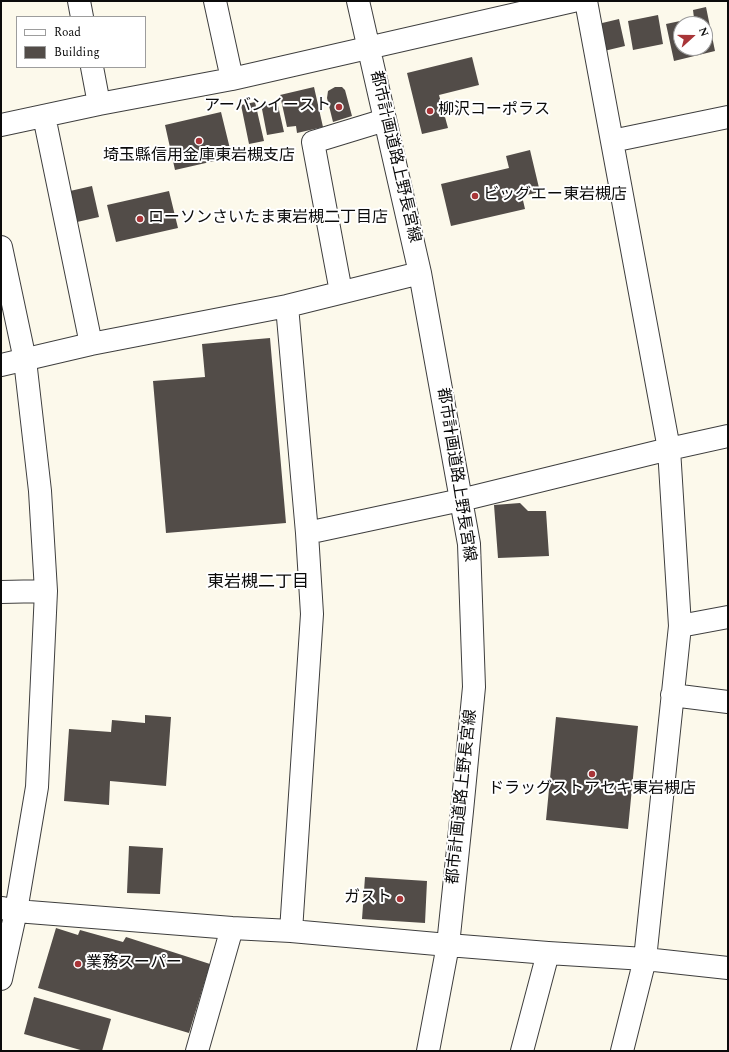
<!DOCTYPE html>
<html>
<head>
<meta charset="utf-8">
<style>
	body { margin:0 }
	#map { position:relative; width:729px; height:1052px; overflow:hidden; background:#fcf9eb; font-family:Spectral,serif }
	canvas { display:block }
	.frame { position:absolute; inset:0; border:2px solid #0b0b0b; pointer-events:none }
	.legend { position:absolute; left:16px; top:16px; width:130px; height:52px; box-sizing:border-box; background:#fff; border:1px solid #9d9d9d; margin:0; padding:5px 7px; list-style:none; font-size:12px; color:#0b0b0b }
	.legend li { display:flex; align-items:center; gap:8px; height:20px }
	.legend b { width:20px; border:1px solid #9d9d9d }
	.north { position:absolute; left:673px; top:16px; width:40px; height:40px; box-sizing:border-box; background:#fff; border:1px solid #9d9d9d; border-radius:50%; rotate:69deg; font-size:11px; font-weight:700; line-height:16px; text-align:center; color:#0b0b0b }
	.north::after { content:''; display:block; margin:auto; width:14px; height:18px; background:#a83538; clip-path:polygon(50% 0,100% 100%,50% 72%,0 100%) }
</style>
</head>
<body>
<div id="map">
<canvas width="729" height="1052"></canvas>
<div class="frame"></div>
<ul class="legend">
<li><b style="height:5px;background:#fff"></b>Road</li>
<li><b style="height:11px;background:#524c48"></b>Building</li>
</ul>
<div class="north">N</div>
</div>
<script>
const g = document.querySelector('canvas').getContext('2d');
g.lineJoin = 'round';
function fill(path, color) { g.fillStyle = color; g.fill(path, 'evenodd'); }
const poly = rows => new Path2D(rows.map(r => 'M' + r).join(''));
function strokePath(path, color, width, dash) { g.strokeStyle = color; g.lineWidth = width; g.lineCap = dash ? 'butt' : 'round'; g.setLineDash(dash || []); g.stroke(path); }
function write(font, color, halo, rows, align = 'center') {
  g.font = font + ' Spectral,"Noto Sans JP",serif'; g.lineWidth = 4; g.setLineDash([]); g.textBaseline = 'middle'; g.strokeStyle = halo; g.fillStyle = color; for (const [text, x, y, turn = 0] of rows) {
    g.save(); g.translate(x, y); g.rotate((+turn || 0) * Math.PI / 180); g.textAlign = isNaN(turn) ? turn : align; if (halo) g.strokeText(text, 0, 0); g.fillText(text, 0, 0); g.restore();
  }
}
const building = poly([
	[706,7,715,51,674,61,666,24,694,18,693,10],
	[681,24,705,24,705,48,681,48],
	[658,15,663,44,633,50,628,21],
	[619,19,625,46,604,51,598,24],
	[472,57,479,85,439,95,448,128,422,134,407,73],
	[314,87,323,127,297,133,296,126,287,127,280,95],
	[335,87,342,87,345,90,352,116,333,122,327,98,328,91],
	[277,101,284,132,267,135,261,104],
	[255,102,264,141,249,144,241,105],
	[221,112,232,157,175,170,165,125],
	[530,150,540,192,522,196,525,209,451,226,441,184,509,168,506,156],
	[92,186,99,217,77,222,70,191],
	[169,191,178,228,116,242,107,205],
	[270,338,286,523,166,533,153,381,205,377,202,344],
	[520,503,528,511,546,511,549,556,498,558,494,505],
	[145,715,171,717,166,786,110,781,109,805,64,801,69,729,111,732,112,720,145,723],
	[556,717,638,726,628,829,546,820],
	[129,846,163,848,160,894,127,893],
	[365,877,427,881,425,923,362,919],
	[56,928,78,935,80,930,123,942,126,937,210,964,189,1033,38,988],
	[34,997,111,1019,102,1051,84,1051,24,1034]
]);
const minor = poly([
	[79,1,82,17],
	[215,1,232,79],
	[358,1,420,273,469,544,474,687,462,811,448,945,428,1051],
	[586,1,669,449,680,626,645,959,622,1051],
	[92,67,99,104],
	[44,116,91,344],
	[1,125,99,104,232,79,573,1],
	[612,141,728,117],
	[1,247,25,360,40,491,46,591,37,787,16,911,1,979],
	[341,292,313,142,385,120],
	[287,306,307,533,312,614,291,931],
	[1,365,91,344,287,306,420,273],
	[307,533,461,500,669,449,728,436],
	[1,592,46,591],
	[680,626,728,617],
	[672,695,728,702],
	[2,908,16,911,232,928,291,931,448,945,548,953,645,959,728,968],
	[197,1051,232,928],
	[522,1051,548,953]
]);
const markers = [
	[339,107,4,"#a83538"],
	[430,111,4,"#a83538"],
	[199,141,4,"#a83538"],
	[475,196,4,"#a83538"],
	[140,219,4,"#a83538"],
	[592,774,4,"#a83538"],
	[400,899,4,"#a83538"],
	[78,964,4,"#a83538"]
];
const poiNames = [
	["アーバンイースト",331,107,"right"],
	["柳沢コーポラス",438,111],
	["埼玉縣信用金庫東岩槻支店",199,157,"center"],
	["ビッグエー東岩槻店",483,196],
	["ローソンさいたま東岩槻二丁目店",148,219],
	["ドラッグストアセキ東岩槻店",592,790,"center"],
	["ガスト",392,899,"right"],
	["業務スーパー",86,964]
];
const streetNames = [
	["都市計画道路上野長宮線",394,157,77],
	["都市計画道路上野長宮線",455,475,81],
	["都市計画道路上野長宮線",463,797,-84]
];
const neighbourhoodNames = [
	["東岩槻二丁目",258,584]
];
fill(building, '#524c48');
strokePath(minor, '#3e3e3e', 24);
strokePath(minor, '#fff', 22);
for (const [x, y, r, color] of markers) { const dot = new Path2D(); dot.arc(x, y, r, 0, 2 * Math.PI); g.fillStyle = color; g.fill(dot); strokePath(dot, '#fff', 1.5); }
write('16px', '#0b0b0b', '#fff', poiNames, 'left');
write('16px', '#0b0b0b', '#fff', streetNames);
write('17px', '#0b0b0b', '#fff', neighbourhoodNames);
</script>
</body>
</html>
